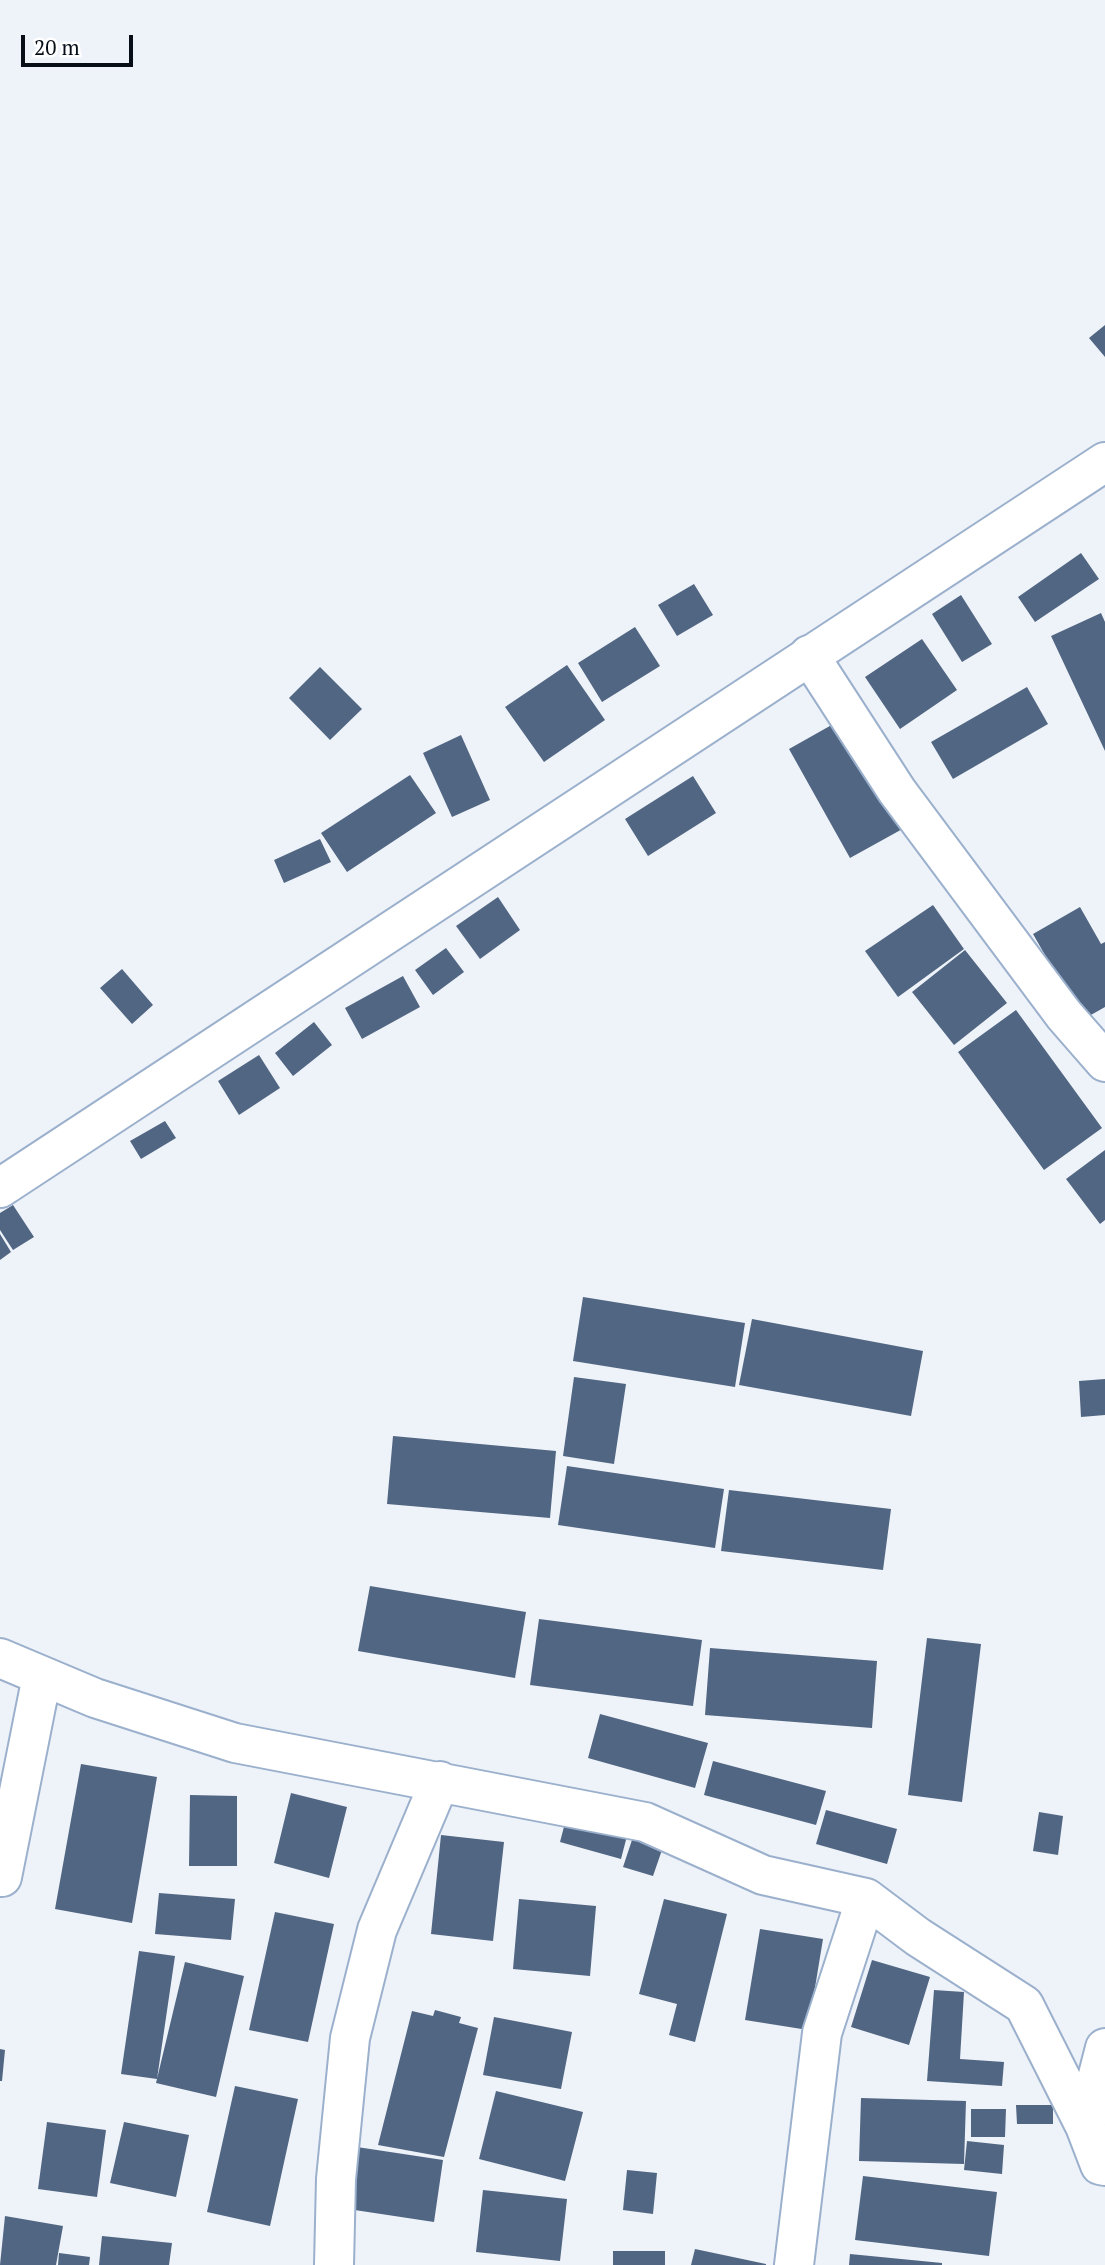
<!DOCTYPE html>
<html>
<head>
<meta charset="utf-8">
<style>
	body { margin:0 }
	#map { position:relative; width:1105px; height:2265px; overflow:hidden; background:#eef2f9; font-family:"PT Serif",serif }
	canvas { display:block }
	.scale { position:absolute; left:21px; top:35px; width:112px; height:32px; box-sizing:border-box; border:4px solid #070e18; border-top:0; padding-left:9px; font-size:21px; line-height:24px; white-space:nowrap; color:#070e18; -webkit-text-stroke:5px #fff; paint-order:stroke }
</style>
</head>
<body>
<div id="map">
<canvas width="1105" height="2265"></canvas>
<div class="scale">20 m</div>
</div>
<script>
const g = document.querySelector('canvas').getContext('2d');
g.lineJoin = 'round';
function fill(path, color) { g.fillStyle = color; g.fill(path, 'evenodd'); }
const poly = rows => new Path2D(rows.map(r => 'M' + r).join(''));
function strokePath(path, color, width, dash) { g.strokeStyle = color; g.lineWidth = width; g.lineCap = dash ? 'butt' : 'round'; g.setLineDash(dash || []); g.stroke(path); }
const building = poly([
	[1105,325,1105,357,1089,338],
	[1081,553,1099,579,1035,622,1018,597],
	[694,584,713,615,677,636,658,605],
	[961,595,992,644,962,662,932,614],
	[1101,613,1105,622,1105,751,1051,636],
	[635,627,660,666,602,702,578,663],
	[922,639,957,690,900,729,865,677],
	[567,665,605,720,544,762,505,707],
	[320,667,362,709,330,740,289,698],
	[1027,687,1048,724,953,779,931,742],
	[844,718,906,827,850,858,789,749],
	[461,735,490,800,452,817,423,753],
	[410,775,436,813,347,872,321,833],
	[693,776,716,813,648,856,625,819],
	[320,839,331,862,284,883,274,860],
	[498,897,520,930,480,959,456,926],
	[933,905,964,949,898,997,865,951],
	[1080,907,1101,944,1105,942,1105,1007,1082,1020,1033,934],
	[446,948,464,972,433,995,415,970],
	[965,950,1007,1003,954,1045,912,992],
	[122,969,153,1005,132,1024,100,988],
	[403,976,420,1007,362,1039,345,1008],
	[1016,1010,1102,1128,1044,1170,958,1052],
	[314,1022,332,1045,293,1076,275,1053],
	[259,1055,280,1088,239,1115,218,1081],
	[165,1121,176,1138,141,1159,130,1141],
	[1105,1150,1105,1220,1100,1224,1066,1179],
	[13,1205,34,1237,13,1250,0,1230,0,1213],
	[0,1234,11,1252,0,1260],
	[583,1297,745,1323,735,1387,573,1361],
	[752,1319,923,1351,911,1416,739,1385],
	[574,1377,626,1384,614,1464,563,1456],
	[1105,1379,1105,1415,1081,1417,1079,1381],
	[393,1436,556,1451,550,1518,387,1504],
	[567,1466,724,1489,715,1548,558,1525],
	[729,1490,891,1509,883,1570,721,1551],
	[370,1586,526,1612,515,1678,358,1651],
	[539,1619,702,1640,693,1706,530,1685],
	[927,1638,981,1644,962,1802,908,1795],
	[710,1648,877,1661,872,1728,705,1715],
	[600,1714,708,1743,695,1788,588,1758],
	[713,1761,826,1791,816,1825,704,1795],
	[81,1764,157,1777,132,1923,55,1909],
	[291,1793,347,1807,329,1878,274,1863],
	[190,1795,237,1796,237,1866,189,1866],
	[826,1810,897,1829,887,1864,816,1844],
	[1039,1812,1063,1816,1058,1855,1033,1851],
	[566,1819,627,1836,621,1859,560,1842],
	[441,1835,504,1842,493,1941,431,1934],
	[633,1837,663,1847,653,1876,623,1867],
	[159,1893,235,1899,231,1940,155,1934],
	[519,1899,596,1906,590,1976,513,1969],
	[664,1899,727,1914,695,2042,669,2035,677,2004,639,1994],
	[275,1912,334,1924,308,2042,249,2030],
	[760,1929,823,1939,808,2030,745,2020],
	[139,1951,175,1956,157,2079,121,2074],
	[872,1960,930,1977,909,2045,851,2027],
	[185,1962,244,1976,216,2097,156,2083],
	[934,1990,964,1992,960,2059,1004,2062,1002,2086,927,2081],
	[435,2010,461,2017,459,2023,478,2028,444,2157,378,2145,412,2011,433,2016],
	[494,2017,572,2032,561,2089,483,2075],
	[0,2049,5,2050,2,2081,0,2081],
	[235,2086,298,2099,270,2226,207,2212],
	[496,2091,583,2112,565,2181,479,2159],
	[861,2098,966,2101,964,2164,859,2161],
	[1016,2105,1053,2105,1053,2124,1017,2124],
	[971,2109,1006,2109,1005,2137,971,2137],
	[47,2122,106,2130,97,2197,38,2189],
	[124,2122,189,2135,176,2197,110,2183],
	[967,2141,1004,2145,1002,2174,964,2170],
	[357,2147,443,2160,434,2222,348,2209],
	[627,2170,657,2173,653,2214,623,2210],
	[863,2176,997,2192,989,2256,855,2240],
	[483,2190,567,2199,560,2261,476,2252],
	[5,2216,63,2226,56,2265,0,2265],
	[102,2236,172,2243,169,2265,99,2265],
	[695,2249,766,2264,766,2265,691,2265],
	[613,2251,665,2251,665,2265,613,2265],
	[59,2253,90,2257,89,2265,58,2265],
	[850,2254,942,2263,942,2265,849,2265]
]);
const minor = poly([
	[809,655,897,791,1064,1015,1105,1062],
	[0,1658,95,1698,235,1743,645,1822,763,1875,866,1898,918,1937,1024,2005,1085,2126,1100,2165,1105,2166],
	[2,1877,42,1676],
	[1085,2126,1105,2048],
	[334,2265,336,2179,350,2038,377,1930,440,1781],
	[794,2265,822,2033,866,1898]
]);
const secondary = poly([
	[0,1188,1105,462]
]);
fill(building, '#516682');
strokePath(minor, '#9bb0cc', 42);
strokePath(secondary, '#9bb0cc', 42);
strokePath(minor, '#fff', 38);
strokePath(secondary, '#fff', 38);
</script>
</body>
</html>
